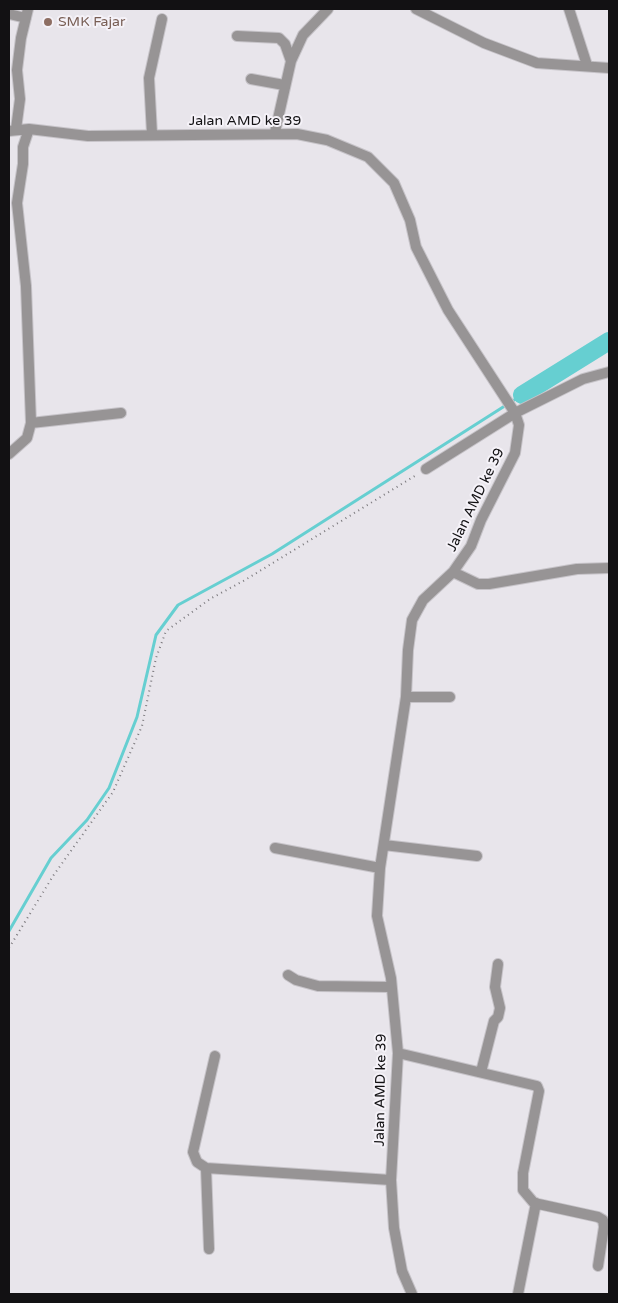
<!DOCTYPE html>
<html>
<head>
<meta charset="utf-8">
<style>
	body { margin:0 }
	#map { position:relative; width:618px; height:1303px; overflow:hidden; background:#e8e5eb; font-family:"Varela Round",sans-serif }
	canvas { display:block }
	.frame { position:absolute; inset:0; border:10px solid #121113; pointer-events:none }
</style>
</head>
<body>
<div id="map">
<canvas width="618" height="1303"></canvas>
<div class="frame"></div>
</div>
<script>
const g = document.querySelector('canvas').getContext('2d');
g.lineJoin = 'round';
const poly = rows => new Path2D(rows.map(r => 'M' + r).join(''));
function strokePath(path, color, width, dash) { g.strokeStyle = color; g.lineWidth = width; g.lineCap = dash ? 'butt' : 'round'; g.setLineDash(dash || []); g.stroke(path); }
function write(font, color, halo, rows, align = 'center') {
  g.font = font + ' "Varela Round",sans-serif'; g.lineWidth = 4; g.setLineDash([]); g.textBaseline = 'middle'; g.strokeStyle = halo; g.fillStyle = color; for (const [text, x, y, turn = 0] of rows) {
    g.save(); g.translate(x, y); g.rotate((+turn || 0) * Math.PI / 180); g.textAlign = isNaN(turn) ? turn : align; if (halo) g.strokeText(text, 0, 0); g.fillText(text, 0, 0); g.restore();
  }
}
const stream = poly([
	[9,931,51,858,87,820,109,788,137,717,156,635,178,605,272,554,522,395]
]);
const river = poly([
	[522,395,609,341]
]);
const path = poly([
	[9,948,53,876,113,792,142,726,156,658,166,631,210,599,245,580,418,474]
]);
const minor = poly([
	[416,9,484,43,537,63,609,68],
	[569,9,587,65],
	[9,14,26,18],
	[237,36,279,38,285,44,291,61],
	[251,79,284,85],
	[16,129,20,99,17,70,21,38,28,9],
	[9,131,29,129,88,136,297,134,327,140,368,157,394,183,410,220,416,247,448,310,515,413,519,425,515,453,481,520,471,546,453,572,423,600,412,620,408,650,406,697,380,868,377,916,391,978,398,1053,391,1180,394,1228,402,1271,412,1294],
	[275,132,291,61,303,35,328,9],
	[152,134,149,78,162,19],
	[31,423,121,413],
	[9,454,27,438,31,423,26,286,17,203,23,164,23,147,29,129],
	[426,469,515,413,583,379,609,372],
	[453,572,478,584,489,584,577,569,609,568],
	[406,697,450,697],
	[384,845,477,856],
	[275,848,380,868],
	[288,975,296,980,318,986,391,987],
	[398,1053,537,1086,539,1091,523,1173,523,1190,534,1203,598,1217,603,1220,604,1227,598,1266],
	[215,1056,193,1152,197,1162,206,1168,391,1180],
	[481,1072,494,1021,498,1017,500,1008,495,987,498,964],
	[206,1168,209,1249],
	[518,1294,536,1203]
]);
const markers = [
	[48,22,5,"#8d6e63"]
];
const educationNames = [
	["SMK Fajar",58,22]
];
const streetNames = [
	["Jalan AMD ke 39",245,121],
	["Jalan AMD ke 39",476,500,-64],
	["Jalan AMD ke 39",381,1090,-89]
];
strokePath(stream, '#66cfd1', 3);
strokePath(river, '#66cfd1', 18);
strokePath(minor, '#c6c3c8', 12);
strokePath(path, '#7c7a7e', 2, [1, 4]);
strokePath(minor, '#979495', 10);
for (const [x, y, r, color] of markers) { const dot = new Path2D(); dot.arc(x, y, r, 0, 2 * Math.PI); g.fillStyle = color; g.fill(dot); strokePath(dot, '#f5f2f8', 2); }
write('14px', '#785e54', '#f5f2f8', educationNames, 'left');
write('14px', '#121113', '#f5f2f8', streetNames);
</script>
</body>
</html>
